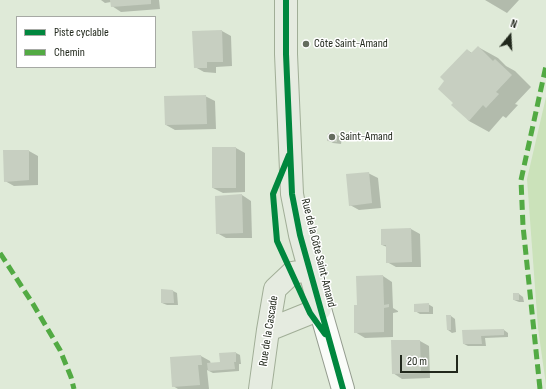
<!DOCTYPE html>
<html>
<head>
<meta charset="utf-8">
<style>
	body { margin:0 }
	#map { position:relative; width:546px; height:389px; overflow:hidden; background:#dfead8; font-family:"Sofia Sans Condensed",sans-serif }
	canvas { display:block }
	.legend { position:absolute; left:16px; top:16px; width:140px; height:52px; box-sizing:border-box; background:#fff; border:1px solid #a6a9a4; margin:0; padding:5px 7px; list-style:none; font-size:12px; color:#21281c }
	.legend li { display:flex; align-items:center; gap:8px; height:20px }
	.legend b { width:20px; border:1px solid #a6a9a4 }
	.north { position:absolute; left:490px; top:16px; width:40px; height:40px; -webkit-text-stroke:3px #fff; paint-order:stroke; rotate:18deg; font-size:11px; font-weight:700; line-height:16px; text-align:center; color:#21281c }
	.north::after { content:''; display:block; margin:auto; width:14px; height:18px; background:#21281c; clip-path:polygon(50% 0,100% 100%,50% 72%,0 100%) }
	.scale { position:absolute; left:400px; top:355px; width:58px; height:18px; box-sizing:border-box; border:2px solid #21281c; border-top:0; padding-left:5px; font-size:12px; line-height:14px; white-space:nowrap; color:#21281c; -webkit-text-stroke:3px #fff; paint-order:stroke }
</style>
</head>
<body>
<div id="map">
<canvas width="546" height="389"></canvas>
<ul class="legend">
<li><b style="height:5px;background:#00873e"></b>Piste cyclable</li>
<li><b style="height:5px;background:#52aa43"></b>Chemin</li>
</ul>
<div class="north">N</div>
<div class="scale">20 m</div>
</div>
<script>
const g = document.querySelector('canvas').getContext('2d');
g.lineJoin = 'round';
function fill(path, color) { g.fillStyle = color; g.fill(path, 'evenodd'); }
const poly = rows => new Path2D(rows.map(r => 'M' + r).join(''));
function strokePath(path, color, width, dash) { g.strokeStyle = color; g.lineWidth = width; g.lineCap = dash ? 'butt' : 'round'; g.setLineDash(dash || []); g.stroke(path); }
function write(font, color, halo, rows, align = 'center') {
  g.font = font + ' "Sofia Sans Condensed",sans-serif'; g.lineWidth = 3; g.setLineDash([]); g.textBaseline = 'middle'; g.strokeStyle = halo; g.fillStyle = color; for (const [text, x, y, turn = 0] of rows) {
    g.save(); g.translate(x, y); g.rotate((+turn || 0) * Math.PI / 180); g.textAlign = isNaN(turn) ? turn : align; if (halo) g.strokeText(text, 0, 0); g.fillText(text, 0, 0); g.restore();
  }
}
const green = poly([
	[546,97,546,385,538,328,527,179]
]);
const shadow = poly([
	[101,0,159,0,160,9,121,12,112,6,111,2,105,3],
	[485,0,519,0,507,13],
	[222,31,231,36,232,66,216,67,216,73,204,72,195,67],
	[478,47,498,58,506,66,515,71,531,87,515,104,518,105,506,118,503,116,489,132,469,121,454,103,467,50,472,53],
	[205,96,215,101,216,129,175,130,166,125],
	[329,134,337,135,342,137,341,144,333,143,328,140],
	[236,148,245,153,245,192,223,193,213,188],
	[29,151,38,156,38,185,14,186,5,181],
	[368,173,378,178,381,208,359,210,350,205],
	[242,195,251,201,252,238,226,238,217,233],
	[411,229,420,234,421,267,396,267,387,262,387,247,382,245],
	[383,276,392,282,393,308,398,311,398,312,393,313,393,337,365,338,355,332,358,306],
	[173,291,177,293,178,305,167,305,162,303],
	[519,294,523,297,524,302,519,302,514,300],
	[428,304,433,307,433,314,420,314,415,311],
	[451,316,455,319,456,332,452,333,448,330],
	[504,330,508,333,508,337,485,338,486,346,468,346,464,344,463,331],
	[420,341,429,346,430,378,402,379,393,373],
	[236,353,240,355,241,364,239,364,239,371,213,373,207,370,209,389,178,389,173,386,201,356,210,361,211,364,221,363]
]);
const building = poly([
	[110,0,151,0,151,4,111,7],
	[222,30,223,62,207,62,207,68,194,68,192,31],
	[478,46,493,61,495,59,512,75,496,92,499,94,486,108,483,105,469,121,451,105,453,103,438,89,444,81,440,77,467,49,471,53],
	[206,95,207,124,165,125,164,96],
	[328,133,337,134,337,142,327,141],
	[212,147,236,147,236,188,212,188],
	[3,150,29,150,29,180,4,182],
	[369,172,372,203,349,206,346,174],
	[242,194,243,233,216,234,215,196],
	[411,228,412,262,386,263,386,245,381,245,381,229],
	[383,275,384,305,389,304,389,307,384,308,384,332,354,333,354,305,357,305,356,276],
	[161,289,173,290,174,303,161,303],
	[513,293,519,293,519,300,513,300],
	[429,303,429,312,414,312,414,304],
	[446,315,451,315,451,330,447,330],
	[504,329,504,335,481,336,482,344,463,344,462,330],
	[391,340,420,340,421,373,392,374],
	[236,352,236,362,234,362,235,369,208,371,207,363,220,362,219,353],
	[201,355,202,365,198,365,200,385,172,387,170,357]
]);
const minor = poly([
	[320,309,343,389]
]);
const major = poly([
	[268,330,320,309,300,235,292,194,286,54,286,0],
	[260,389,268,330,275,289,292,273,309,270]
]);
const quiet = poly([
	[0,253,33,304,60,350,71,377,74,389],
	[540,389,523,226,521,180,546,66]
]);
const cycleway = poly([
	[286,0,286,54,292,194,300,235,343,389],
	[289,155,273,194,277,241,310,313,325,334]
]);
const markers = [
	[306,44,4,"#646c5e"],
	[332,137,4,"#646c5e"]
];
const poiNames = [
	["Côte Saint-Amand",314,44],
	["Saint-Amand",340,137]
];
const streetNames = [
	["Rue de la Côte Saint-Amand",318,253,76],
	["Rue de la Cascade",269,331,-81]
];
fill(green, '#cbe2ba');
fill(shadow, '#0003');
fill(building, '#c7cfc1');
strokePath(minor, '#949c8f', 24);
strokePath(major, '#a1ae97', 24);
strokePath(minor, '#fafcf9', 22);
strokePath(major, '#e5ebe0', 22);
strokePath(quiet, '#52aa43', 5, [10, 5]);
strokePath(cycleway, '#00873e', 6);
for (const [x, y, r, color] of markers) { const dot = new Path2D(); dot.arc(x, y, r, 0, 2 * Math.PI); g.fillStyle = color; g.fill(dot); strokePath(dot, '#fff', 1.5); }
write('12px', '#21281c', '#fff', poiNames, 'left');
write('12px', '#21281c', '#fff', streetNames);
</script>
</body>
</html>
